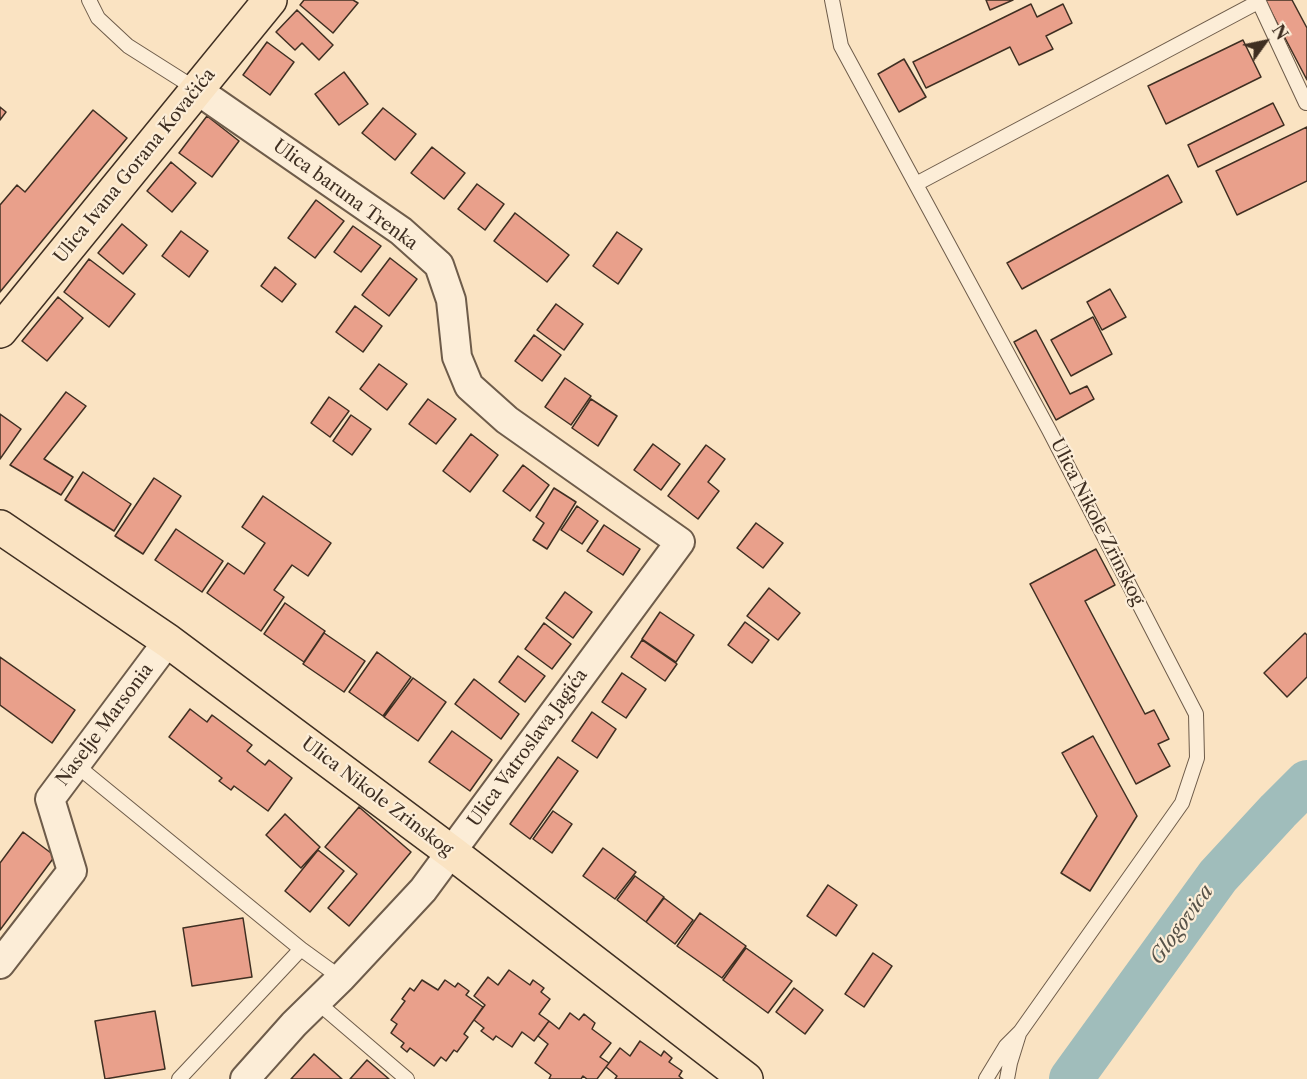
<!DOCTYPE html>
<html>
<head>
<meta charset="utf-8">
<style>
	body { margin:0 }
	#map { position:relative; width:1307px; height:1079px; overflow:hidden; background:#fae3c2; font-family:"Libre Caslon Text",serif }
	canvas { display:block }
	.north { position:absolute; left:1235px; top:12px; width:60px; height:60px; -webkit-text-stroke:4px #fcedd7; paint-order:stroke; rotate:57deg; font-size:16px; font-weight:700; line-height:24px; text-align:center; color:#3f2f22 }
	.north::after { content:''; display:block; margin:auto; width:21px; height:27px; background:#3f2f22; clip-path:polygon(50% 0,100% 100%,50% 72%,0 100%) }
</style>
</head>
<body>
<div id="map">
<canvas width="1307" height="1079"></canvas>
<div class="north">N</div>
</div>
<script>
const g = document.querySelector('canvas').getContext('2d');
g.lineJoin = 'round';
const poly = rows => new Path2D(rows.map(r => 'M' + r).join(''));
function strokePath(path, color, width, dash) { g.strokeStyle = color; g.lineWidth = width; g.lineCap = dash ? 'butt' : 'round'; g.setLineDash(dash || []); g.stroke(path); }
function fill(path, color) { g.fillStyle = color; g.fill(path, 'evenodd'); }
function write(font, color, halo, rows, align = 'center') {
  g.font = font + ' "Libre Caslon Text",serif'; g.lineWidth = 4.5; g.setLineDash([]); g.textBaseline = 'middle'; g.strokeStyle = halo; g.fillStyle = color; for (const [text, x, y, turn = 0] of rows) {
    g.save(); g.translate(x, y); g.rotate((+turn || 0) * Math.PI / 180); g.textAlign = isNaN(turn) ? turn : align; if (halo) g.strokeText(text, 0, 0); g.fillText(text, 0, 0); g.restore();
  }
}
const river = poly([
	[1071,1079,1218,876,1278,811,1307,782]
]);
const building = poly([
	[304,0,353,0,358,3,333,33,300,5,304,0],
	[986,0,1013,0,990,10,986,0],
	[1265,0,1292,0,1307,28,1307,80,1265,0],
	[1031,4,1037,17,1063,4,1072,23,1046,36,1053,49,1019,65,1010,47,926,88,913,62,1031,4],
	[297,10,333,45,319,60,302,43,295,50,276,32,297,10],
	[1243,40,1261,77,1166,124,1148,86,1243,40],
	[267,42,294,62,270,95,243,75,267,42],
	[904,59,926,97,899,112,878,74,904,59],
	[344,72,368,104,339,125,315,94,344,72],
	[1273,103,1284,125,1198,167,1188,145,1273,103],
	[0,107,6,112,0,120,0,107],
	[383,108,416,134,395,160,362,133,383,108],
	[93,110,127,138,0,292,0,205,17,185,25,192,93,110],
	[207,116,239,141,212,177,179,153,207,116],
	[1307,127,1307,181,1237,215,1216,171,1307,127],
	[432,147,465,173,444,199,411,173,432,147],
	[171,162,196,183,172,212,147,191,171,162],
	[1168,175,1182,202,1022,289,1007,263,1168,175],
	[477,184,504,204,485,230,458,209,477,184],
	[316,200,344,221,315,258,288,238,316,200],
	[515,213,569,255,547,282,494,241,515,213],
	[122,224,147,245,123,274,98,253,122,224],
	[353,226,381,246,361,272,334,252,353,226],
	[181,231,208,251,189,277,162,256,181,231],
	[617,232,642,249,618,284,593,266,617,232],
	[390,258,417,279,389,316,362,295,390,258],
	[89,259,135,294,109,327,64,292,89,259],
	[275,267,296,284,282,302,261,286,275,267],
	[1110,289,1126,317,1102,330,1087,302,1110,289],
	[58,297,83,318,47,361,22,341,58,297],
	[556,304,583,324,564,350,537,330,556,304],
	[355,306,382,326,363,352,336,332,355,306],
	[1093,317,1112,354,1071,376,1051,340,1093,317],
	[1036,330,1070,394,1087,386,1094,399,1056,420,1014,342,1036,330],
	[534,335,561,355,542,381,515,361,534,335],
	[379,364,407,384,387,410,360,389,379,364],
	[565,378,591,396,571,425,545,407,565,378],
	[66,392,86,406,44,459,73,477,61,495,10,465,66,392],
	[329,397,349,411,330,437,311,423,329,397],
	[428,399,456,419,436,444,409,424,428,399],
	[591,399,617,416,598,446,572,428,591,399],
	[0,414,21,429,0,459,0,414],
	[351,415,371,429,352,455,333,441,351,415],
	[471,434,498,455,470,492,443,471,471,434],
	[653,444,680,464,661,490,634,470,653,444],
	[706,445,725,459,708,482,719,491,698,519,668,496,706,445],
	[523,465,549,485,530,511,503,491,523,465],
	[83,472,131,504,114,531,65,500,83,472],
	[154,478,181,496,143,554,115,536,154,478],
	[554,488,576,502,547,549,533,540,544,523,536,517,554,488],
	[263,496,331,543,308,576,292,565,274,590,284,597,261,631,207,593,228,563,244,574,265,543,242,527,263,496],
	[577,506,598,521,582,544,561,530,577,506],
	[756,523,783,543,763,568,737,548,756,523],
	[604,525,640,549,623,575,587,551,604,525],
	[176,529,223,561,202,592,155,560,176,529],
	[1096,549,1115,585,1085,601,1145,714,1154,710,1169,739,1158,744,1170,766,1136,784,1030,584,1096,549],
	[769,588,800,613,778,640,747,616,769,588],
	[565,592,592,612,573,638,546,618,565,592],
	[285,603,325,631,304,662,264,634,285,603],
	[660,612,694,635,676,662,642,639,660,612],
	[745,622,769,640,752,663,728,645,745,622],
	[544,623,571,644,552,669,525,649,544,623],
	[324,633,365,661,344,692,303,664,324,633],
	[1305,633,1307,635,1307,677,1287,697,1264,673,1305,633],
	[642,640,677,664,665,681,631,657,642,640],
	[377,652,411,677,383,716,349,692,377,652],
	[518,656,545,676,525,702,499,682,518,656],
	[0,657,75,710,52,743,0,705,0,657],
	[622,673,646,689,626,718,602,702,622,673],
	[413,678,446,702,418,741,384,717,413,678],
	[474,679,519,714,501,739,455,704,474,679],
	[190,709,207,722,212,715,252,745,247,751,265,765,269,760,292,778,268,811,234,786,231,790,219,781,222,778,169,737,190,709],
	[592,712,616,729,597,758,572,741,592,712],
	[452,731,492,760,470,791,429,762,452,731],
	[1093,736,1137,816,1090,891,1061,873,1097,816,1062,753,1093,736],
	[558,757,578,771,530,839,510,824,558,757],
	[359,807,411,852,349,926,328,908,357,874,325,847,359,807],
	[553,811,572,824,552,853,533,839,553,811],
	[285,814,320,847,301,868,266,835,285,814],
	[23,832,55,856,0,930,0,863,23,832],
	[603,848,636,872,615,899,583,876,603,848],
	[318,850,344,871,310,912,285,891,318,850],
	[635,876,664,897,646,922,617,900,635,876],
	[828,885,857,905,836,936,807,916,828,885],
	[664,898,693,920,675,944,646,922,664,898],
	[700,913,746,946,722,978,677,946,700,913],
	[243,918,252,977,192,986,183,928,243,918],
	[746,948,792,981,768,1013,723,980,746,948],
	[873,953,892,966,864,1007,845,994,873,953],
	[509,970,530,985,533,980,544,988,541,992,550,999,539,1014,549,1021,534,1041,522,1032,512,1047,496,1036,493,1040,481,1031,484,1028,474,1020,485,1005,474,996,488,977,498,985,509,970],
	[422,980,438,990,445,980,455,987,458,983,469,991,466,995,483,1007,464,1034,468,1037,457,1052,454,1050,446,1061,441,1057,434,1066,410,1048,407,1052,401,1047,404,1043,391,1033,397,1024,391,1020,405,1001,402,999,410,988,414,991,422,980],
	[794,988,823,1010,805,1034,776,1012,794,988],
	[155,1011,165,1069,105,1079,95,1021,155,1011],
	[570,1013,579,1020,584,1014,595,1023,592,1029,611,1043,600,1057,609,1063,597,1079,587,1079,583,1076,581,1079,549,1079,551,1075,535,1063,548,1044,538,1036,549,1021,559,1029,570,1013],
	[640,1041,661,1056,664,1051,672,1058,669,1062,682,1071,679,1076,683,1079,615,1079,617,1076,606,1067,620,1048,630,1056,640,1041],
	[314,1054,342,1079,291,1079,314,1054],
	[367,1060,389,1079,350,1079,367,1060]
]);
const service = poly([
	[89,0,98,18,128,46,196,89],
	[832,0,841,46,1049,430,1196,714,1197,758,1182,803,1020,1032,1006,1046,986,1079],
	[1258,0,1306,103],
	[916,184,1258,2],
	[76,765,301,949,341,978],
	[317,1002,407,1079],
	[179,1079,301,949],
	[1007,1079,1010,1063,1019,1034]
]);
const minor = poly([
	[197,90,401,231,439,265,451,300,457,357,469,386,507,420,680,542,423,890,341,978,294,1024,245,1079],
	[0,964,72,871,50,799,168,641]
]);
const primary = poly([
	[0,331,270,0],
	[0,527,168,641,451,852,746,1079]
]);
const streetNames = [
	["Ulica Ivana Gorana Kovačića",135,166,-51],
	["Ulica baruna Trenka",345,195,36],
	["Ulica Nikole Zrinskog",1097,522,63],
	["Naselje Marsonia",105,725,-53],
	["Ulica Vatroslava Jagića",528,748,-54],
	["Ulica Nikole Zrinskog",377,797,37]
];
const waterNames = [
	["Glogovica",1182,925,-54]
];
strokePath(river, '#a0bdbb', 44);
fill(building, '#e9a08b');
strokePath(building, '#3f2f22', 1.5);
strokePath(service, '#6e5c4a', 16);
strokePath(minor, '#6e5c4a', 32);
strokePath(primary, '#3f2f22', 36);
strokePath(service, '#fcedd7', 14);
strokePath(minor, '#fcedd7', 28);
strokePath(primary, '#fae3c2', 33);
write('18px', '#3f2f22', '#fcedd7', streetNames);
write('italic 20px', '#575248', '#fcedd7', waterNames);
</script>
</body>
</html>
